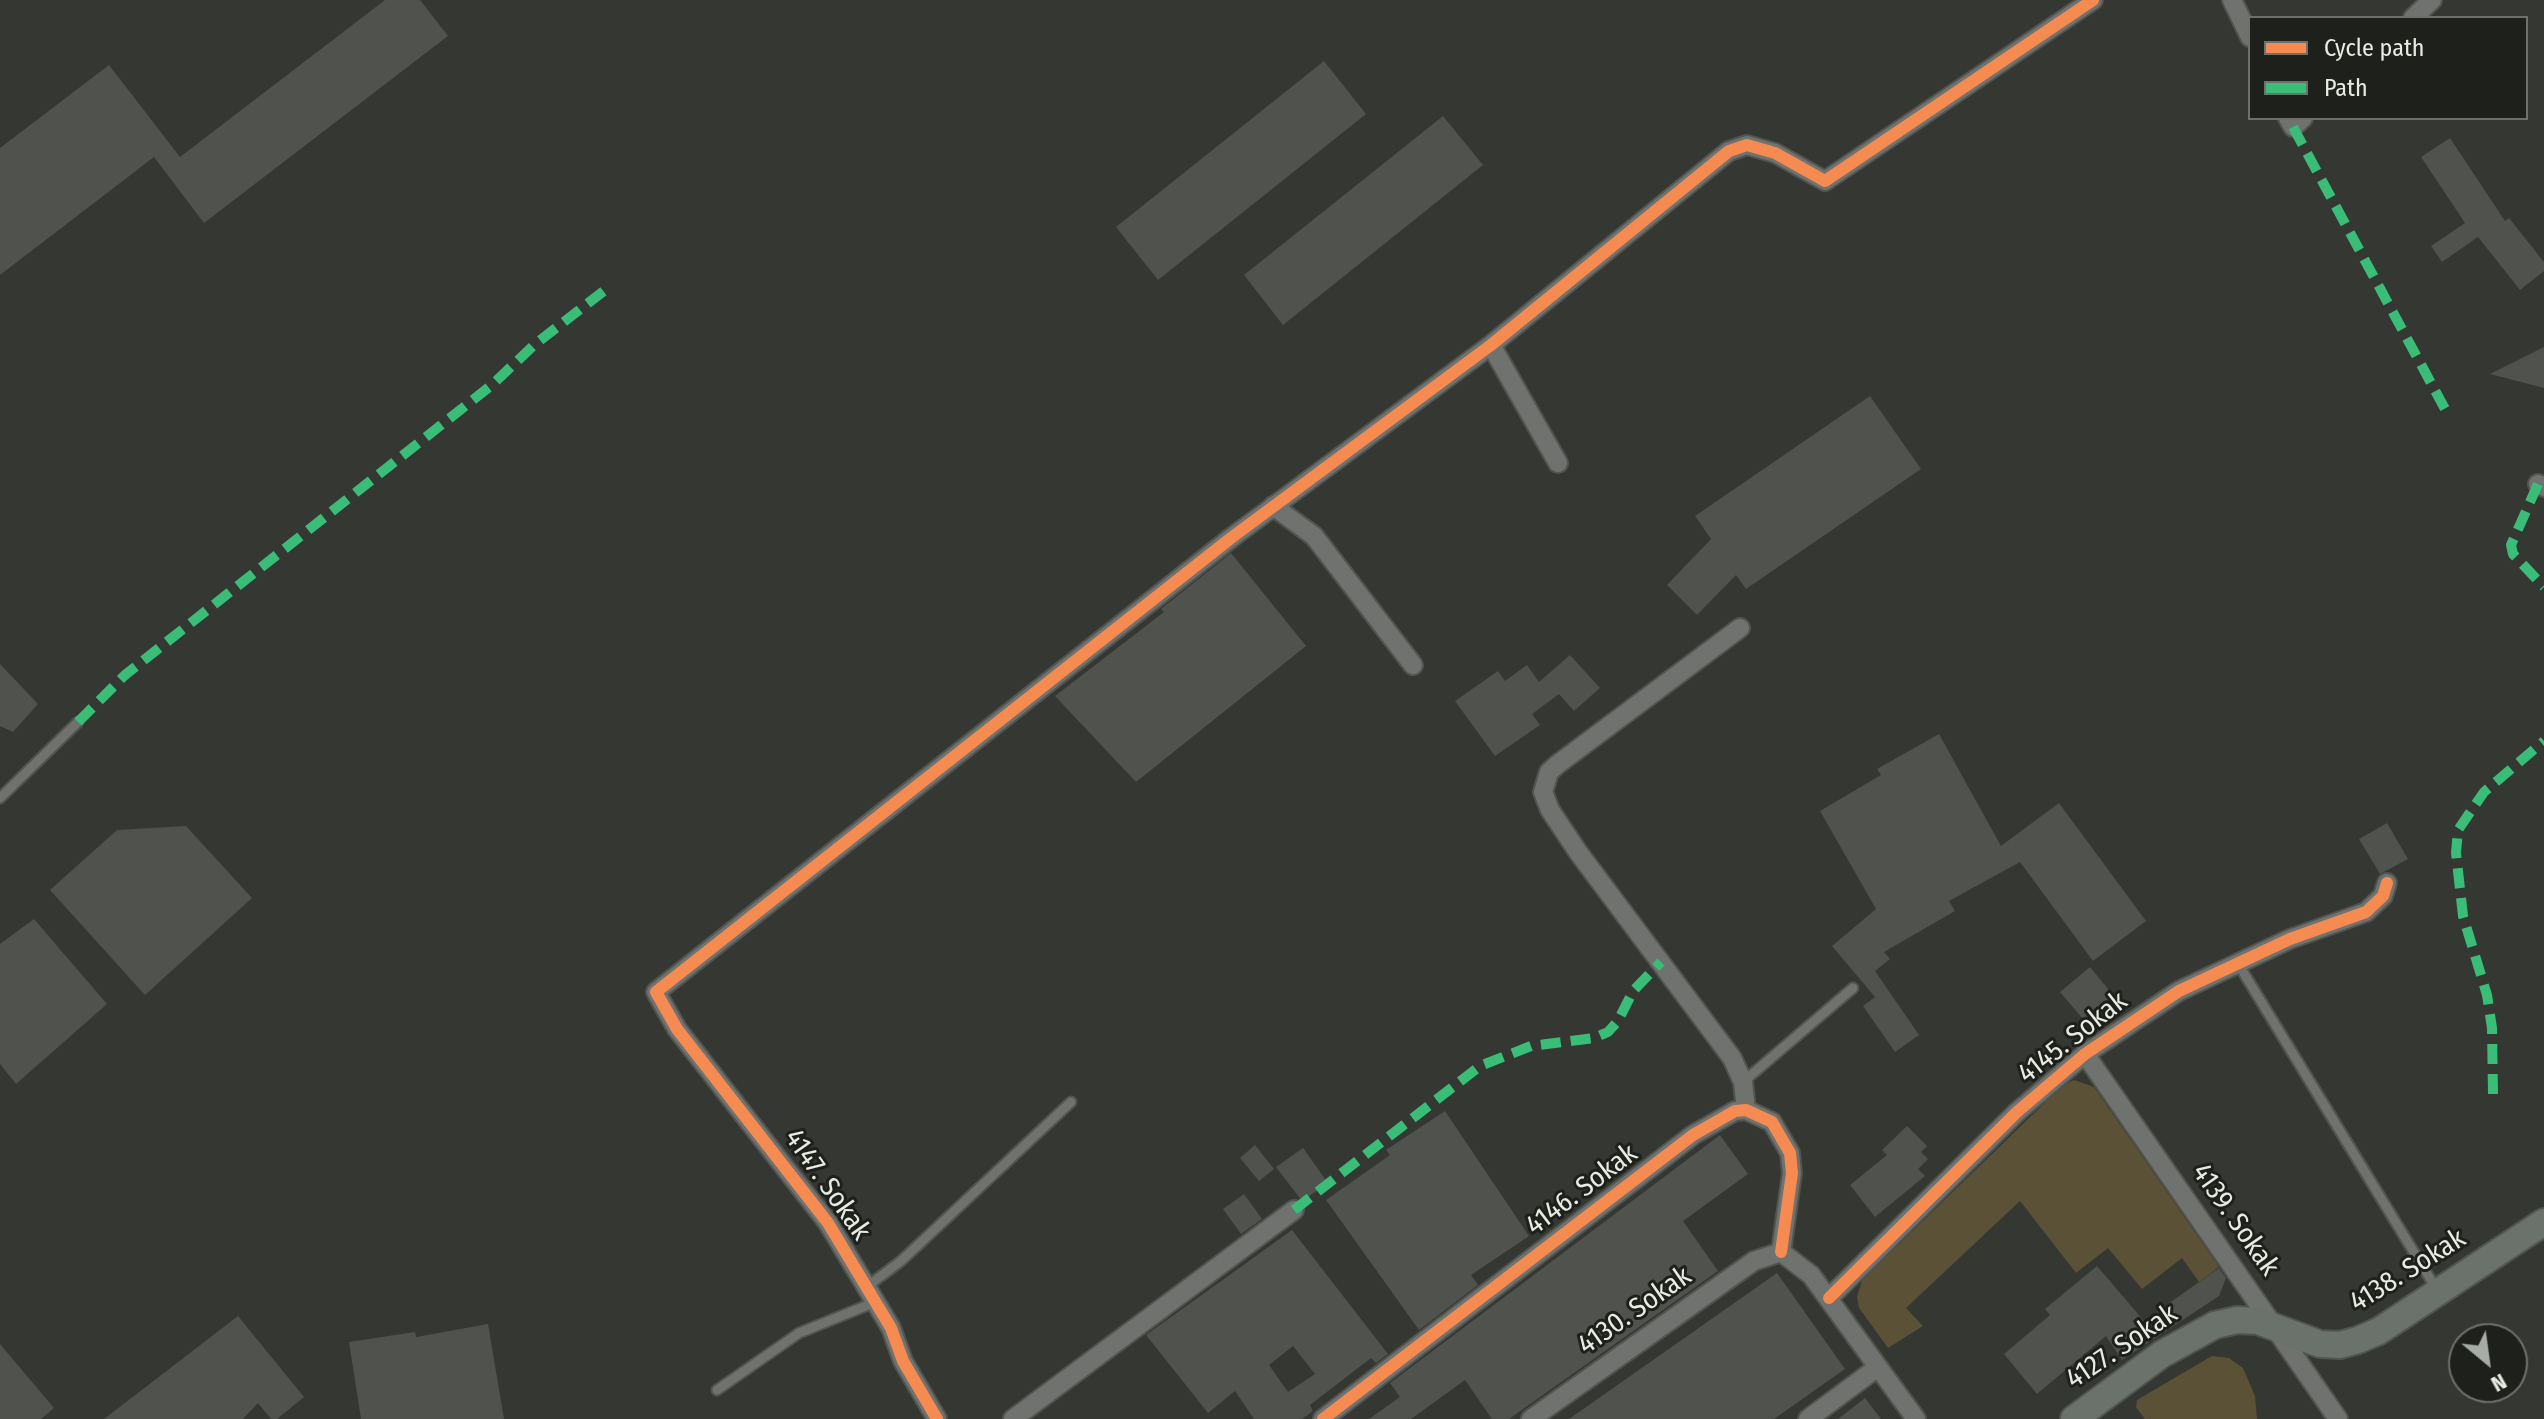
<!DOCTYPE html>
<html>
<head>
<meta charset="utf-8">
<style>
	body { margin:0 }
	#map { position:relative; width:2544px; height:1419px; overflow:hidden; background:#343732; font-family:"Fira Sans Condensed",sans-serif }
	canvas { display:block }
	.legend { position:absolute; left:2248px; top:16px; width:280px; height:104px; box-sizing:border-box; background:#1d201b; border:2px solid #6e716b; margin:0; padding:10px 14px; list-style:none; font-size:24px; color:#e7ebe4 }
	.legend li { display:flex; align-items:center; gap:16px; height:40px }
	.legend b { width:40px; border:2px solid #6e716b }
	.north { position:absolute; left:2448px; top:1323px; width:80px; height:80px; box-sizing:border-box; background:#1d201b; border:2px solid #6e716b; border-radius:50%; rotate:151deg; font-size:22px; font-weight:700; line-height:32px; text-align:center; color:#e7ebe4 }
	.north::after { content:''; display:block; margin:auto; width:28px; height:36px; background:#a8aca6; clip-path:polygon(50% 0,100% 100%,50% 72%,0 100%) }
</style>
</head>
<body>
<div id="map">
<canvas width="2544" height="1419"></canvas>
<ul class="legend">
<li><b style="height:10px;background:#f68b52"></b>Cycle path</li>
<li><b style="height:10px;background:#3abd76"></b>Path</li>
</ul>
<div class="north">N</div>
</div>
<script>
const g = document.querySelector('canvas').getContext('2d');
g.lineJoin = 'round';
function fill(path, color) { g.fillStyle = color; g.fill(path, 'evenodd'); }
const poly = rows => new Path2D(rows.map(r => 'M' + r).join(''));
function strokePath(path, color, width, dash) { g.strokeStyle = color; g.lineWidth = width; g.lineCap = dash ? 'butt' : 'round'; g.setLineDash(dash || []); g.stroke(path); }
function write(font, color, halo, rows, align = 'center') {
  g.font = font + ' "Fira Sans Condensed",sans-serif'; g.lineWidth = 6; g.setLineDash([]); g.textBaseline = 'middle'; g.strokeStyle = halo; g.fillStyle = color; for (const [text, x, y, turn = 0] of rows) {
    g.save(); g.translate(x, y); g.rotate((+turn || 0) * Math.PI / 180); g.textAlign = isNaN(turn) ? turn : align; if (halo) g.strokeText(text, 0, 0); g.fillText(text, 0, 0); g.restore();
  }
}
const green = poly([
	[2074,1080,2094,1087,2219,1267,2199,1282,2182,1258,2142,1289,2108,1248,2076,1273,2020,1201,1906,1308,1923,1326,1888,1348,1859,1308,1857,1297,1862,1280,2063,1085],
	[2212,1356,2229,1358,2243,1368,2255,1396,2257,1419,2145,1419,2136,1407,2137,1400]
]);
const building = poly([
	[385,0,420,0,448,36,204,223,154,157,0,275,0,148,109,65,180,157],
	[1324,61,1366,114,1158,280,1116,227],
	[1443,116,1483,165,1283,325,1244,275],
	[2450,138,2505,221,2509,218,2544,262,2544,271,2520,290,2478,237,2442,262,2431,246,2465,223,2421,157],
	[2544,347,2544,388,2490,374],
	[1870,396,1921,469,1746,589,1736,575,1697,615,1667,585,1711,539,1695,516],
	[1231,553,1306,646,1136,782,1055,696,1164,612,1161,609],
	[1570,655,1600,688,1574,711,1559,694,1532,714,1540,725,1495,756,1455,701,1498,671,1505,681,1527,665,1539,682],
	[0,664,38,704,13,732,0,726],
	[1939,734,2001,846,2059,803,2146,921,2093,961,2020,862,1949,901,1955,911,1884,952,1890,959,1875,971,1919,1035,1895,1052,1863,1006,1875,997,1832,946,1876,909,1820,811,1881,775,1877,769],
	[2387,823,2408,859,2380,874,2359,839],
	[186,826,252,898,145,995,50,890,117,830],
	[34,919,107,1004,16,1084,0,1064,0,944],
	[2090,967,2118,1001,2088,1025,2060,992],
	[1445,1111,1529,1236,1471,1275,1478,1285,1419,1330,1326,1200,1390,1155,1386,1150],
	[1907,1126,1927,1146,1921,1152,1928,1159,1918,1169,1925,1176,1875,1217,1850,1185,1887,1155,1882,1150],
	[1720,1135,1748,1174,1683,1221,1718,1271,1509,1419,1492,1419,1465,1380,1411,1419,1369,1419,1400,1397,1390,1383],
	[1255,1145,1274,1169,1259,1181,1240,1158],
	[1303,1148,1328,1183,1302,1201,1276,1167],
	[1244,1194,1262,1219,1241,1234,1223,1209],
	[1292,1230,1388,1354,1376,1363,1371,1358,1310,1405,1313,1411,1302,1419,1254,1419,1235,1391,1208,1413,1146,1335],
	[1293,1346,1315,1374,1288,1392,1269,1365],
	[2097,1266,2144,1321,2219,1268,2226,1278,2219,1296,2122,1360,2106,1336,2037,1394,2004,1354,2050,1315,2045,1309],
	[1777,1273,1845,1369,1774,1419,1569,1419],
	[238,1316,304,1397,277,1419,271,1419,258,1403,243,1419,104,1419],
	[488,1324,504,1419,361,1419,349,1342,415,1332,416,1337],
	[0,1344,54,1408,41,1419,0,1419],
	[1865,1398,1881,1419,1838,1419]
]);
const lane = poly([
	[0,798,78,722],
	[2237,962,2437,1290],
	[1743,1082,1853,988],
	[865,1288,901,1261,1071,1102],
	[717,1390,799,1333,873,1303]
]);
const street = poly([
	[2232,0,2250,37],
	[2413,18,2432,0],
	[2288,118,2293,127,2303,118],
	[1491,345,1558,463],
	[2538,484,2544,487],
	[1273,506,1314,536,1413,665],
	[1740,628,1558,764,1549,772,1543,792,1550,810,1578,852,1732,1058,1743,1082,1746,1110],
	[2085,1054,2338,1419],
	[1829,1298,2017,1112,2085,1054,2179,991,2290,939,2366,912,2383,896,2387,883],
	[937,1419,903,1361,891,1328,828,1223,677,1029,656,992,1231,538,1491,345,1729,151,1747,145,1775,153,1825,181,2093,0],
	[1013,1419,1294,1210],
	[1323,1419,1693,1135,1735,1111,1746,1110,1772,1122,1790,1153,1792,1173,1781,1252],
	[1531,1419,1754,1261,1781,1252,1811,1275,1916,1419],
	[1808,1419,1878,1367]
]);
const secondary = poly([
	[2074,1419,2162,1354,2215,1325,2237,1320,2258,1321,2320,1344,2340,1345,2358,1340,2379,1331,2544,1222]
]);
const quiet = poly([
	[2293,127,2445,409],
	[2538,484,2511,545,2513,554,2544,587],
	[78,722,125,675,493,384,534,345,609,287],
	[2493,1094,2492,1028,2487,995,2463,916,2456,853,2458,830,2484,792,2544,741],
	[1294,1210,1480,1066,1531,1046,1594,1038,1608,1032,1618,1021,1633,991,1661,962]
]);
const cycleway = poly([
	[1829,1298,2017,1112,2085,1054,2179,991,2290,939,2366,912,2383,896,2387,883],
	[937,1419,903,1361,891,1328,828,1223,677,1029,656,992,1231,538,1491,345,1729,151,1747,145,1775,153,1825,181,2093,0],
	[1323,1419,1693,1135,1735,1111,1746,1110,1772,1122,1790,1153,1792,1173,1781,1252]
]);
const streetNames = [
	["4145. Sokak",2073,1038,-38],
	["4147. Sokak",827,1185,55],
	["4146. Sokak",1582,1190,-37],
	["4139. Sokak",2235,1220,55],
	["4138. Sokak",2408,1271,-32],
	["4130. Sokak",1635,1311,-35],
	["4127. Sokak",2122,1347,-34]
];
fill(green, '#5b5136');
fill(building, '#50524d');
strokePath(lane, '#51544f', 13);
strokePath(street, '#51544f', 22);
strokePath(secondary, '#51544f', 30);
strokePath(lane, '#6f726e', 9);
strokePath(street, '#6f726e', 18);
strokePath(secondary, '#6b726c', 26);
strokePath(quiet, '#3abd76', 10, [20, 10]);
strokePath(cycleway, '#f68b52', 12);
write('28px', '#e7ebe4', '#1d201b', streetNames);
</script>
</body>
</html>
